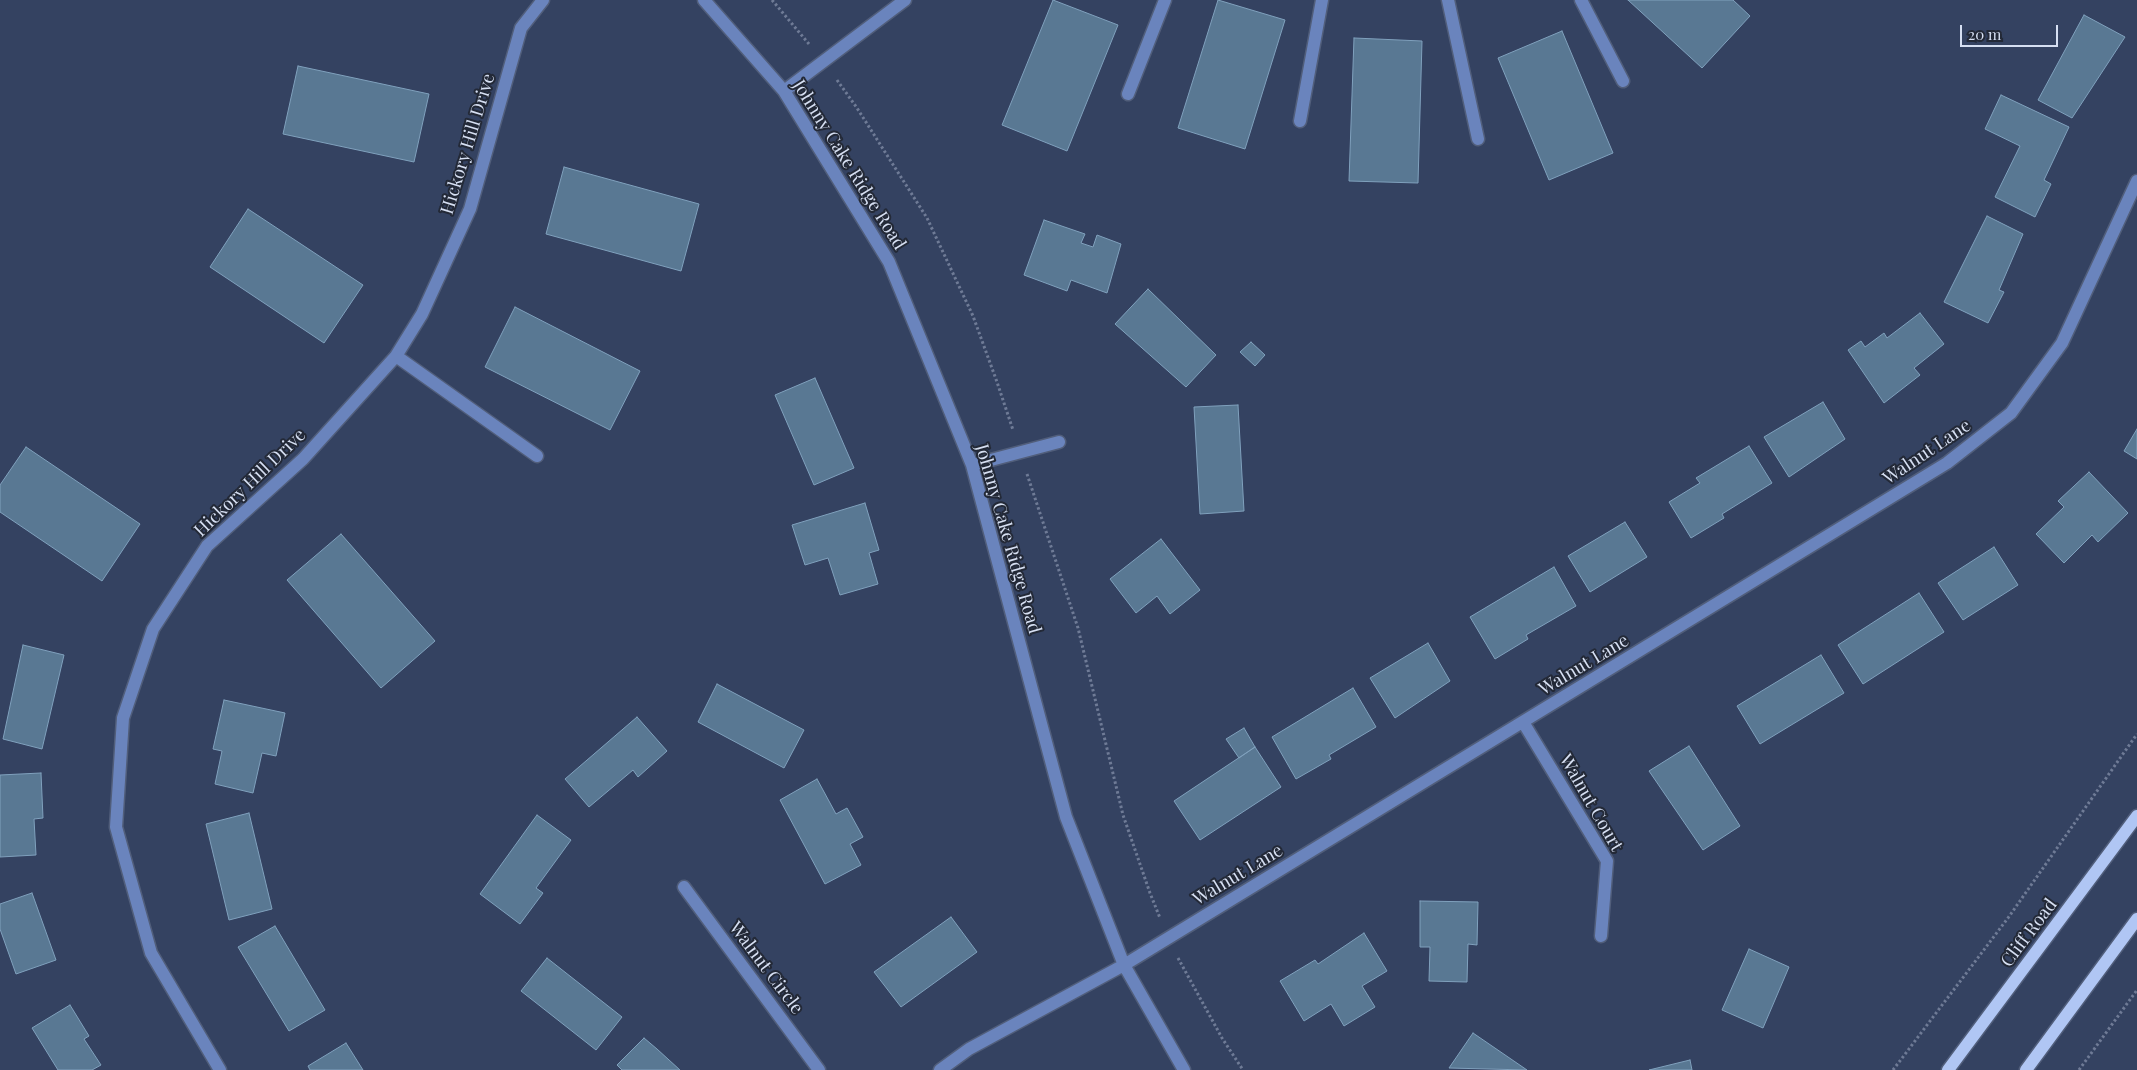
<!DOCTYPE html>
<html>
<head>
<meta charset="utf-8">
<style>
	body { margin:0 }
	#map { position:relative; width:2137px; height:1070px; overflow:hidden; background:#344261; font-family:"Playfair Display",serif }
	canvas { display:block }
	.scale { position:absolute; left:1960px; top:25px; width:98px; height:22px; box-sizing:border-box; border:2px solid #d6dff2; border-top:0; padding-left:6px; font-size:15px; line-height:18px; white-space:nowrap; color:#d6dff2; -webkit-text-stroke:4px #232937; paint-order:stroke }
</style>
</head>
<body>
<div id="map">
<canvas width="2137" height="1070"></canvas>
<div class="scale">20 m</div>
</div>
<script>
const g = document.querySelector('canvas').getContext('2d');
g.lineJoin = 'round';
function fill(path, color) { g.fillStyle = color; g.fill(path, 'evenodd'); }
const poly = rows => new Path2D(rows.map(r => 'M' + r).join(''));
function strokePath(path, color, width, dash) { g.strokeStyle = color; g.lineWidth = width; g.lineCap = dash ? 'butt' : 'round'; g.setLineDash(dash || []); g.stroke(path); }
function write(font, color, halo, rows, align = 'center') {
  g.font = font + ' "Playfair Display",serif'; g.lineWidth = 4; g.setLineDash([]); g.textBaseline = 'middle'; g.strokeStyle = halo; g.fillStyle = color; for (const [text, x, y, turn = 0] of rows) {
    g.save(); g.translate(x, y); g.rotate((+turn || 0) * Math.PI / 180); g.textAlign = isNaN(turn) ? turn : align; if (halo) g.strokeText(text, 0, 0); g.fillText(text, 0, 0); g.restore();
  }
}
const building = poly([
	[1053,0,1118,25,1067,151,1002,125,1053,0],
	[1218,0,1285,20,1245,149,1178,128,1218,0],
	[1628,0,1733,0,1750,16,1702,68,1628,0],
	[2084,15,2125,37,2072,118,2038,100,2084,15],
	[1562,31,1613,153,1549,180,1498,58,1562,31],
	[1354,38,1422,41,1418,183,1349,181,1354,38],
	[298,66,429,94,414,162,283,134,298,66],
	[2001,95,2069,127,2044,180,2051,184,2035,217,1995,197,2020,146,1985,129,2001,95],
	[564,167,699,204,681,271,546,234,564,167],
	[248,209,363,285,324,343,210,267,248,209],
	[1987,216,2023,234,1999,290,2004,292,1988,323,1944,302,1987,216],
	[1044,220,1085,234,1081,243,1093,247,1097,235,1121,244,1107,293,1071,280,1067,291,1024,275,1044,220],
	[1148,289,1216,355,1186,387,1115,324,1148,289],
	[515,307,640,371,610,430,485,367,515,307],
	[1920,313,1944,344,1914,368,1920,375,1884,403,1848,350,1861,341,1865,347,1884,333,1887,338,1920,313],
	[1251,342,1265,355,1255,366,1240,352,1251,342],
	[815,378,854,468,814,485,775,395,815,378],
	[1823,402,1845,439,1789,477,1764,437,1823,402],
	[1238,405,1244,511,1200,514,1194,407,1238,405],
	[2137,429,2137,459,2124,451,2137,429],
	[1749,446,1772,483,1722,514,1724,518,1691,538,1669,502,1700,483,1696,478,1749,446],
	[26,447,140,524,102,581,0,512,0,485,26,447],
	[2089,472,2128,513,2098,542,2092,535,2064,563,2036,534,2064,507,2058,501,2089,472],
	[865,503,879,550,869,553,878,584,840,595,828,558,805,565,792,525,865,503],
	[1625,522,1647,557,1590,592,1568,556,1625,522],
	[341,534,435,641,381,688,287,580,341,534],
	[1161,539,1200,590,1170,614,1157,596,1136,613,1110,579,1161,539],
	[1994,547,2018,585,1963,620,1938,583,1994,547],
	[1554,567,1576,606,1526,635,1528,639,1495,659,1470,617,1554,567],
	[1919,593,1944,632,1863,684,1838,645,1919,593],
	[1428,643,1450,681,1395,718,1370,678,1428,643],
	[23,645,64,655,42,749,3,739,23,645],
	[1821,655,1844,693,1760,744,1737,706,1821,655],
	[717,684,804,730,784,768,698,722,717,684],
	[1353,688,1376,727,1329,755,1331,759,1296,779,1272,737,1353,688],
	[224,700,285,713,276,756,262,753,253,793,215,784,222,751,213,749,224,700],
	[637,717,667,751,638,777,633,770,589,807,565,779,637,717],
	[1244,728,1255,747,1239,758,1226,739,1244,728],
	[1689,746,1740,826,1703,850,1649,771,1689,746],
	[1255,747,1281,787,1200,840,1174,801,1255,747],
	[41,773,43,818,34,819,36,855,0,857,0,775,41,773],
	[817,779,836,814,847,808,863,837,850,844,861,865,825,884,780,800,817,779],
	[249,813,272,909,229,920,206,824,249,813],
	[537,815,571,840,536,888,543,893,520,924,480,894,537,815],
	[32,893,56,960,16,974,0,929,0,904,32,893],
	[1420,901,1478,902,1477,945,1468,944,1467,982,1429,981,1430,947,1420,947,1420,901],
	[951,917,977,952,901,1007,874,972,951,917],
	[275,926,325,1010,289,1031,238,947,275,926],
	[1364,933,1387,971,1362,986,1375,1007,1344,1026,1331,1004,1304,1021,1280,981,1315,960,1318,964,1364,933],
	[1749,949,1789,967,1763,1028,1722,1010,1749,949],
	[547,958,622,1017,596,1050,521,991,547,958],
	[70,1005,89,1036,84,1039,101,1065,92,1070,58,1070,32,1028,70,1005],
	[1473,1033,1527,1070,1449,1068,1473,1033],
	[644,1038,657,1049,680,1070,622,1070,617,1065,644,1038],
	[346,1043,363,1070,310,1070,308,1066,346,1043],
	[1690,1060,1692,1070,1649,1070,1690,1060]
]);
const path = poly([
	[772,0,809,44],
	[837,80,857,108,927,218,973,316,997,382,1013,430],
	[1027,474,1078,628,1123,815,1150,893,1160,918],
	[1178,958,1222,1038,1243,1070],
	[1893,1070,2008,918,2137,734],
	[2079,1070,2137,990]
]);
const minor = poly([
	[704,0,784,91,889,262,972,465,1066,817,1124,965,1184,1070],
	[1448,0,1478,139],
	[1581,0,1623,81],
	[784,91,905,0],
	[1128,94,1165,0],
	[1300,121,1322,0],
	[396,356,537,456],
	[972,465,1059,442],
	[1523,722,1607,861,1601,936],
	[684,887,819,1070],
	[220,1070,151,953,116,827,123,718,153,629,207,546,303,459,396,356,422,314,470,209,521,28,543,0],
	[940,1070,969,1049,1124,965,1947,463,2011,413,2062,343,2137,181]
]);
const major = poly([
	[1948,1070,2137,816],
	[2026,1070,2137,919]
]);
const streetNames = [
	["Hickory Hill Drive",468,144,-73],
	["Johnny Cake Ridge Road",849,165,58],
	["Walnut Lane",1927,452,-34],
	["Hickory Hill Drive",250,483,-44],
	["Johnny Cake Ridge Road",1008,539,74],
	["Walnut Lane",1584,665,-31],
	["Walnut Court",1591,803,60],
	["Walnut Lane",1238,875,-31],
	["Cliff Road",2029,933,-53],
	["Walnut Circle",766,968,53]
];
fill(building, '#597893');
strokePath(building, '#80a1bd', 1);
strokePath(minor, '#515e7b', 15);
strokePath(major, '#515e7b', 15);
strokePath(path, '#6f7b96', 3, [2.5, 2.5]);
strokePath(minor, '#6a84bd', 12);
strokePath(major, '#b0c6f4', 12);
write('18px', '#d6dff2', '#232937', streetNames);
</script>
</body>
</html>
